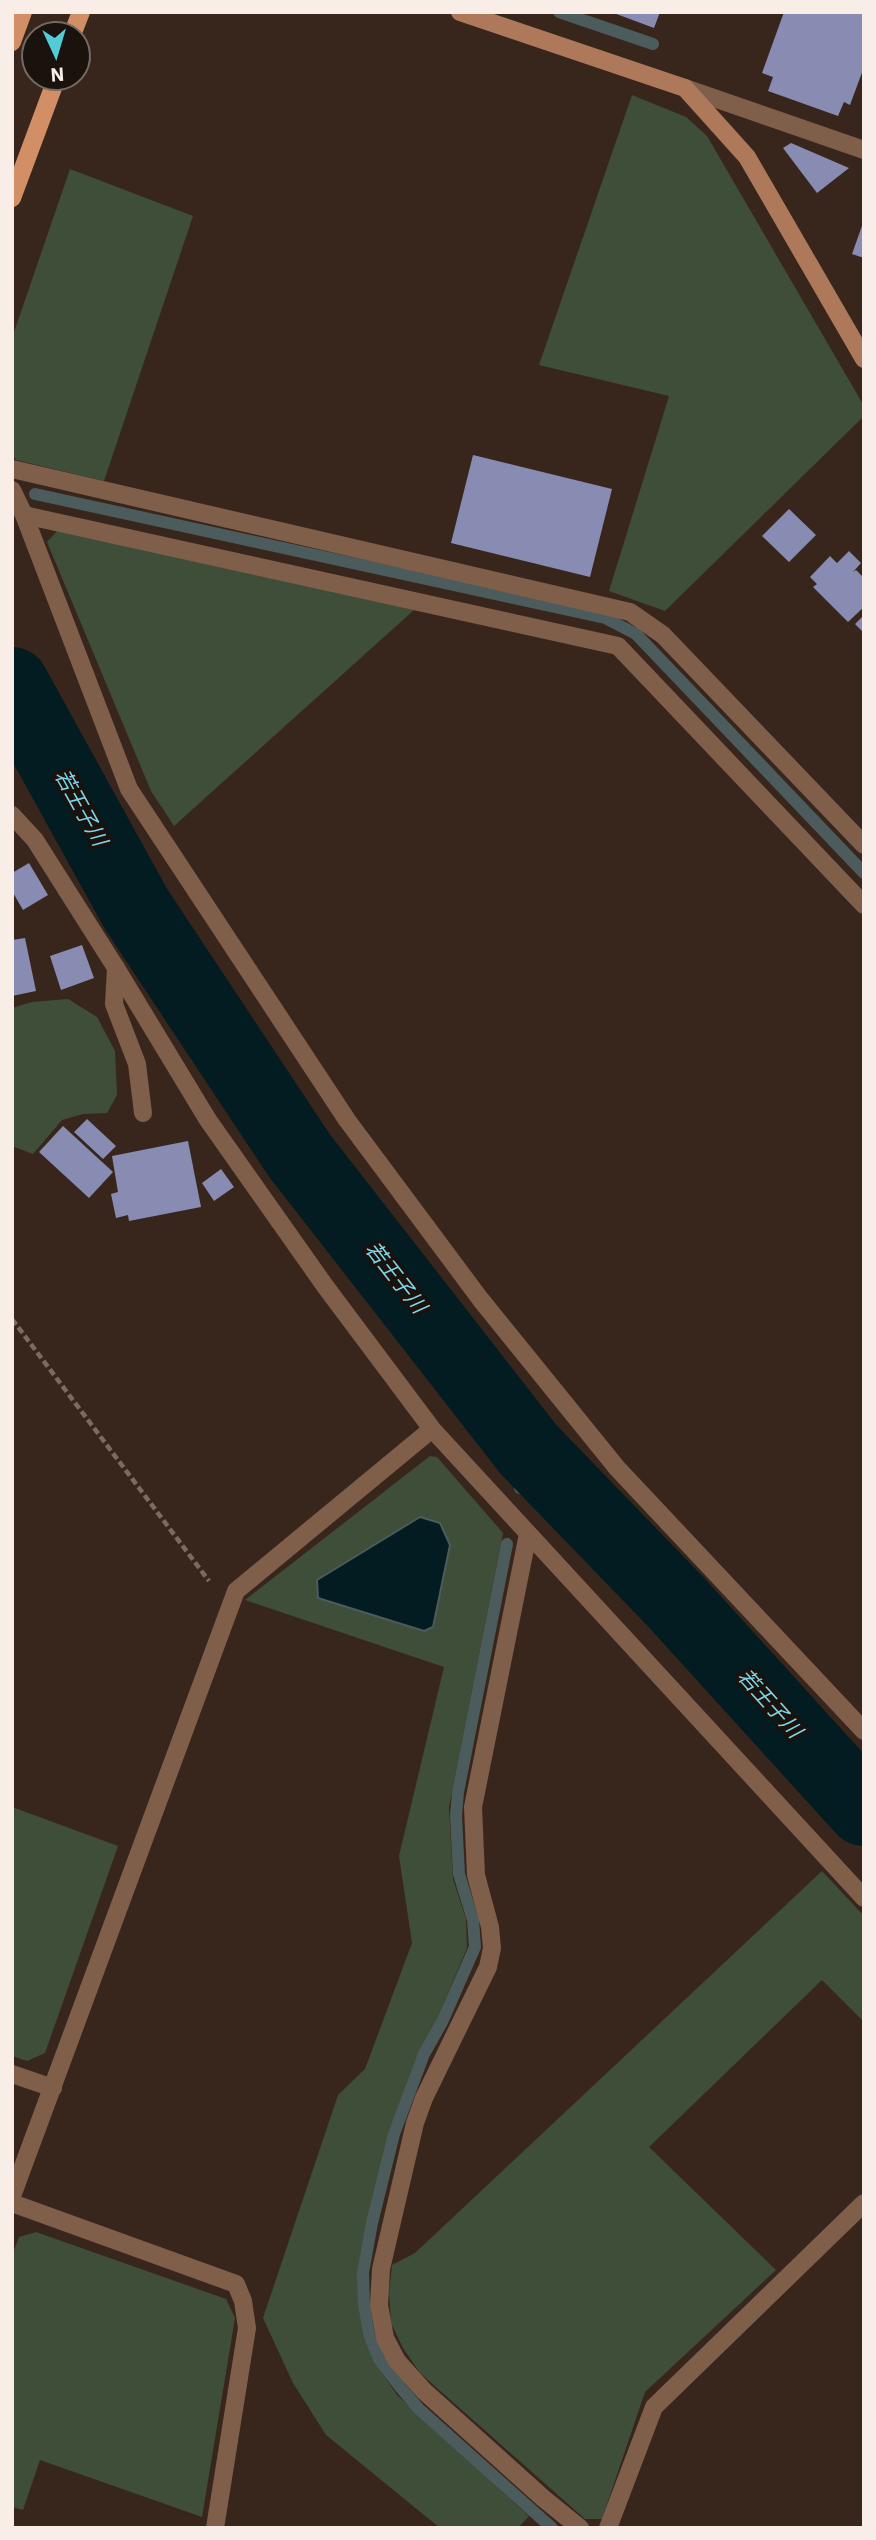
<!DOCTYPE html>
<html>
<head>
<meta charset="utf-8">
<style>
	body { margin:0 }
	#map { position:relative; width:876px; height:2540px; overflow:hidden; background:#38261d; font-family:"IBM Plex Sans",sans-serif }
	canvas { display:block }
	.frame { position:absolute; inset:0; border:14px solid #f9ede7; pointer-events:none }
	.north { position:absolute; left:21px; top:21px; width:70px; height:70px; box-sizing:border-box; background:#19120d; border:2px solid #736a64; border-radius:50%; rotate:176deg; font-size:19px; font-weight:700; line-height:28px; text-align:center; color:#f9ede7 }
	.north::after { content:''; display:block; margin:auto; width:24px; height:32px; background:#52ccd6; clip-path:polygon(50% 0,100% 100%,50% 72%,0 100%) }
</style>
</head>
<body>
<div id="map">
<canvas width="876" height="2540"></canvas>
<div class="frame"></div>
<div class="north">N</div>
</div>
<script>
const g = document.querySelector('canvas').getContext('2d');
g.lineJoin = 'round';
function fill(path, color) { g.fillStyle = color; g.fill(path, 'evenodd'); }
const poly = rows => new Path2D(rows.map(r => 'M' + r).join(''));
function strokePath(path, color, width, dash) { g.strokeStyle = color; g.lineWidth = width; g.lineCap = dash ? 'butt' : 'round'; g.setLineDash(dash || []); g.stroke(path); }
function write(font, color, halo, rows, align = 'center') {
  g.font = font + ' "IBM Plex Sans","Noto Sans JP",sans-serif'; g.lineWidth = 7; g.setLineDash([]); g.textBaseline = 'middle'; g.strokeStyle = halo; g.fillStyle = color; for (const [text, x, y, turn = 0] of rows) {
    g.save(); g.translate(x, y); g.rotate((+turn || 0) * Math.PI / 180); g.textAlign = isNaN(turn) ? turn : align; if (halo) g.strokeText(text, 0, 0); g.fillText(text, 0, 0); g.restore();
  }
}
const green = poly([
	[632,95,686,117,707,136,864,406,864,416,665,611,609,591,669,396,539,365],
	[70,169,193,216,104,481,16,460,12,454,12,338],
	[59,529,414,610,174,826,151,791,47,542],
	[68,999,97,1017,115,1051,117,1095,107,1113,83,1114,62,1120,33,1154,12,1146,12,1008,32,1002],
	[430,1456,437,1457,503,1533,449,1807,453,1879,466,1919,467,1948,392,2125,358,2273,359,2310,363,2337,377,2365,397,2395,529,2516,518,2528,440,2528,326,2435,293,2383,263,2318,338,2095,365,2069,412,1943,399,1856,444,1667,245,1600],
	[12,1807,118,1846,45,2053,27,2061,12,2056],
	[822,1871,864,1916,864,2022,822,1980,649,2147,776,2270,645,2392,602,2519,585,2519,420,2373,403,2348,391,2323,389,2292,392,2265,415,2253],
	[36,2232,226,2299,235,2318,202,2517,40,2460,23,2510,12,2507,12,2255,19,2237]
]);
const water = poly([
	[420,1517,440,1523,450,1545,433,1627,424,1631,318,1598,317,1580,420,1517]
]);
const stream = poly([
	[559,12,653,44],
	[35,494,605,618,636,634,864,873],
	[520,1488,529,1450],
	[507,1544,458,1792,456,1816,459,1874,473,1920,475,1947,442,2022,424,2054,394,2134,372,2223,363,2273,364,2305,369,2335,379,2359,401,2388,419,2409,552,2528]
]);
const river = poly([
	[12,684,136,909,299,1155,529,1450,675,1601,864,1809]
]);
const building = poly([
	[611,12,660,12,654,28],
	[784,12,864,12,864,67,850,105,844,102,838,116,768,91,773,77,762,73],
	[791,143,849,168,817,193,783,148],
	[863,223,864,223,864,258,852,254],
	[473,455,612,489,590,577,451,543],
	[789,509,816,535,789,562,762,536],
	[849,551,861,563,853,572,856,570,864,578,864,607,848,622,813,587,817,584,810,577,830,556,837,563],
	[864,615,864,633,855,624],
	[29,863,48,895,23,910,12,891,12,873],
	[25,938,36,991,12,996,12,940],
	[82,945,94,978,61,990,50,956],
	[87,1119,116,1146,103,1159,74,1132],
	[63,1126,113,1172,89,1198,39,1152],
	[188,1141,201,1207,129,1221,128,1215,116,1218,111,1194,118,1192,112,1156],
	[221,1169,234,1187,214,1201,202,1183]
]);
const path = poly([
	[12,1319,209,1581]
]);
const lane = poly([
	[116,968,114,1004,137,1064,143,1113]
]);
const street = poly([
	[685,88,864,150],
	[12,469,630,612,663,635,864,845],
	[12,490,24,515,129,789,347,1120,481,1300,617,1468,864,1731],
	[24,515,618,646,864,905],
	[12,815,35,840,116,968,208,1120,325,1286,432,1429,864,1898],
	[528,1534,473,1807,476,1875,490,1927,492,1948,488,1967,424,2098,415,2123,381,2269,379,2305,385,2338,397,2361,424,2391,543,2498,580,2528],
	[12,2074,53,2088],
	[12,2196,236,1591,432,1429],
	[12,2203,236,2284,243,2301,247,2328,215,2528],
	[608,2528,654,2407,864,2203]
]);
const secondary = poly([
	[460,12,685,88,747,157,864,359]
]);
const primary = poly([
	[72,35,81,12],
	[12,42,23,12],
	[12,198,57,77]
]);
const waterNames = [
	["若王子川",80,808,61],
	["若王子川",395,1278,52],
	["若王子川",769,1704,48]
];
fill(green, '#3f4e39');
fill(water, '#021c21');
strokePath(water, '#4c5b5c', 2);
strokePath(stream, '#4c5b5c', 12);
strokePath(river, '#021c21', 74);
fill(building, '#888bb2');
strokePath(path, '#7a6a62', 4.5, [7, 3.5]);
strokePath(lane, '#7f5e4a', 18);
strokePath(street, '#7f5e4a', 18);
strokePath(secondary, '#ae795a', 18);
strokePath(primary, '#d28f66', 18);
write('italic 21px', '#80d6e9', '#19120d', waterNames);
</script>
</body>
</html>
